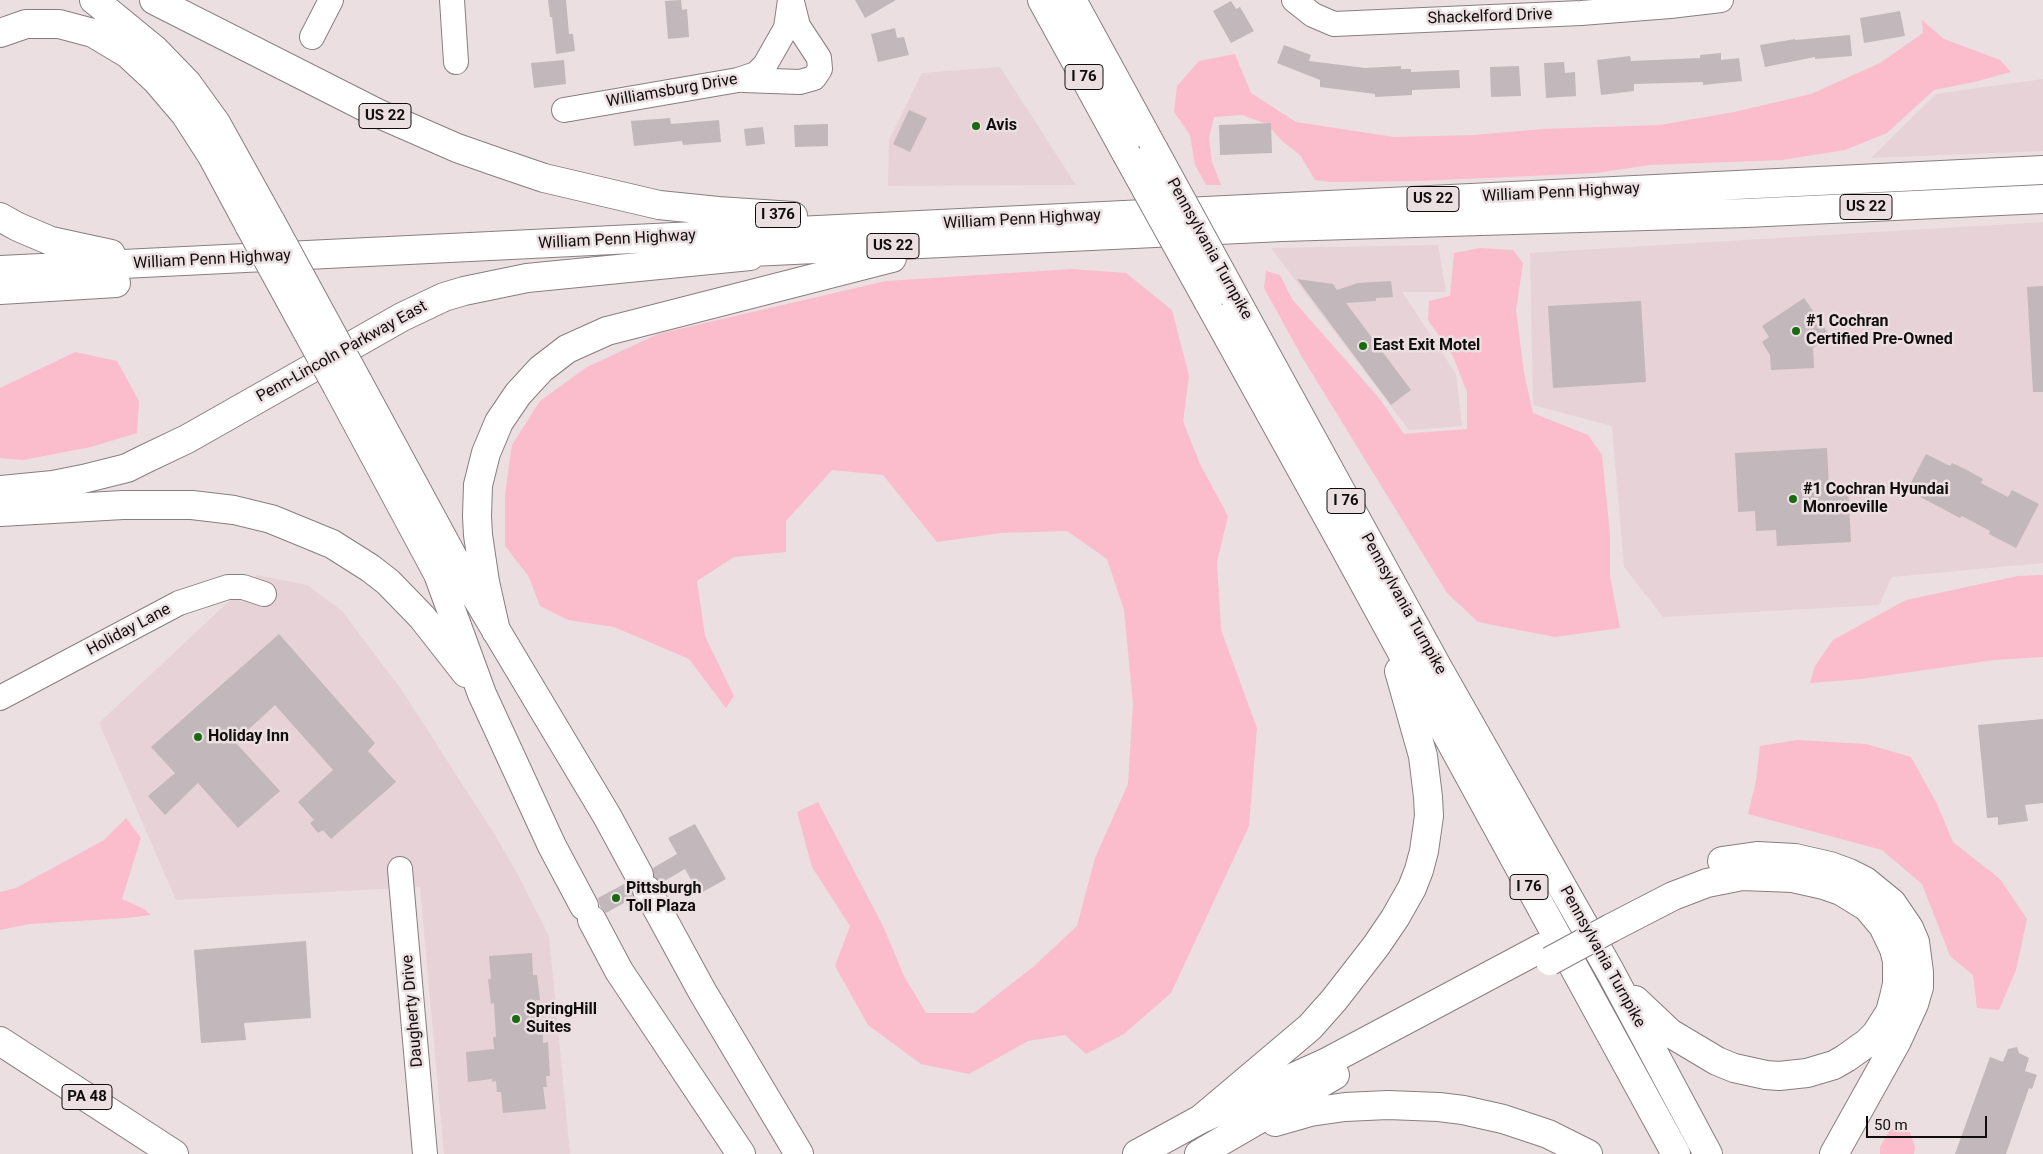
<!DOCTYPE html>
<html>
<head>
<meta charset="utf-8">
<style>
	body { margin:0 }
	#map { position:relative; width:2043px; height:1154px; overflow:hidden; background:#ebdfe2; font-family:Roboto,sans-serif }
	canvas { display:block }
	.scale { position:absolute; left:1866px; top:1116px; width:121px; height:22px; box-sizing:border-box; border:2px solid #100d0e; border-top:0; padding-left:6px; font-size:15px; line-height:18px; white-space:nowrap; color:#100d0e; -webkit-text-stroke:4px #ebdfe2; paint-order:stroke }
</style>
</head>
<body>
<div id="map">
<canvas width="2043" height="1154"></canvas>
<div class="scale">50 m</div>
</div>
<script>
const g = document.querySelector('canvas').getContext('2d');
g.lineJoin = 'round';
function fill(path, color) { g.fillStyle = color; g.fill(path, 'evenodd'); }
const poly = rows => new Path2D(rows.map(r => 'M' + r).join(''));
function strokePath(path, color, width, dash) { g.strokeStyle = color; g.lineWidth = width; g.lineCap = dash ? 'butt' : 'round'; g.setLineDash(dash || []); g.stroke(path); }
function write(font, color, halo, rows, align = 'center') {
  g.font = font + ' Roboto,sans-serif'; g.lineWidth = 5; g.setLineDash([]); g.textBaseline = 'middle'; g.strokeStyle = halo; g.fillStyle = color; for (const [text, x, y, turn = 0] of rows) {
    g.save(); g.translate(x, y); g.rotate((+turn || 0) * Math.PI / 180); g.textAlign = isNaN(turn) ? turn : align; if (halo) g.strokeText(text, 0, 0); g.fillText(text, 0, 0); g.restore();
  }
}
const built = poly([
	[1000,67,1076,185,888,186,889,140,922,73],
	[2043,79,2043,151,1871,158,1936,94],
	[2043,222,2043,563,1892,577,1879,605,1663,617,1624,567,1612,426,1533,405,1530,253],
	[1438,245,1446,292,1402,292,1456,374,1462,426,1409,430,1271,248],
	[257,575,307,585,342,611,401,689,495,835,517,873,549,936,570,1154,444,1154,420,887,176,900,99,723]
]);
const green = poly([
	[1922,20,1944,39,2000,60,2011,72,1974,82,1934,90,1887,133,1845,150,1782,160,1650,165,1596,173,1418,181,1331,182,1315,180,1300,155,1281,140,1267,124,1242,115,1214,117,1209,138,1212,162,1221,185,1206,185,1195,165,1190,135,1174,112,1177,86,1199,61,1235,54,1251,93,1296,122,1394,137,1473,135,1543,129,1660,125,1734,112,1811,94,1880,63,1923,33],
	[1480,248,1513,250,1523,263,1516,310,1524,373,1533,413,1588,435,1602,455,1610,534,1610,576,1620,628,1555,637,1478,622,1447,593,1302,357,1264,288,1266,271,1280,275,1292,299,1379,398,1404,434,1467,429,1467,392,1453,356,1428,320,1429,301,1450,296,1454,253],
	[1072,269,1126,273,1172,310,1189,376,1183,421,1200,464,1228,516,1217,562,1221,630,1257,728,1249,826,1171,993,1124,1034,1086,1054,1065,1035,1028,1041,969,1074,921,1064,868,1025,835,966,850,926,812,867,797,812,818,802,883,926,904,976,926,1013,974,1013,1033,967,1077,926,1095,858,1128,784,1133,704,1124,610,1107,559,1067,531,1001,533,937,542,883,475,832,470,786,521,786,552,734,557,697,581,705,636,734,696,726,708,689,659,614,627,568,620,540,606,529,577,505,546,505,494,512,445,540,401,587,367,658,334,886,281],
	[75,352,117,361,139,401,137,433,91,447,23,460,0,458,0,388],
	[2043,575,2043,657,1995,660,1862,679,1810,683,1815,666,1833,640,1906,600,2018,576],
	[1797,740,1866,744,1911,757,1937,804,1953,842,2000,879,2027,919,2016,970,1999,1010,1977,1008,1973,975,1950,956,1922,884,1882,850,1748,814,1756,781,1760,746],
	[126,818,141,838,122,899,144,909,151,915,127,918,29,924,0,930,0,892,16,888,104,840],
	[1890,1129,1910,1132,1915,1147,1914,1154,1880,1154,1880,1147]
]);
const building = poly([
	[548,0,566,0,569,34,573,34,575,51,556,54,552,17,550,17],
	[681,0,682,10,687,9,689,37,668,39,665,1],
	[855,0,896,0,865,18],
	[1231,1,1236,9,1240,7,1254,31,1231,43,1213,11],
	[1900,11,1905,36,1864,43,1860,18],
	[895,28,897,38,904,37,909,55,878,62,871,34],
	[1850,35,1852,56,1815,59,1815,57,1765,67,1760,45,1795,39,1795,40],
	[1284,45,1311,55,1309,61,1365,68,1401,66,1401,69,1411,69,1411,72,1459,70,1460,88,1412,90,1412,95,1375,97,1375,94,1320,87,1320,80,1277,63],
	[1721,53,1721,60,1739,58,1742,81,1703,85,1703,82,1634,84,1634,91,1601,95,1597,60,1630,56,1631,61,1700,58,1700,55],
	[564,60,566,84,534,88,531,63],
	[1564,62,1565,73,1575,72,1576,96,1546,98,1544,63],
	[1519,66,1521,96,1491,97,1490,67],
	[909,110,927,118,910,152,893,144],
	[670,118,671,124,719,120,721,142,683,145,682,141,634,146,631,121],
	[1271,123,1272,153,1220,155,1219,125],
	[828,124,828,146,795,147,794,125],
	[763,127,765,144,746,146,744,129],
	[1297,279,1333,284,1337,290,1358,283,1391,281,1393,297,1376,298,1376,301,1346,303,1411,390,1391,405],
	[2043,286,2043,392,2033,392,2027,287],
	[1804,298,1830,336,1813,348,1814,368,1771,370,1770,355,1762,342,1769,337,1762,326],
	[1641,301,1646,382,1553,388,1548,306],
	[1827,448,1829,486,1848,485,1851,542,1777,546,1776,530,1756,531,1755,511,1738,512,1735,453],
	[1926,454,1950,466,1952,463,1965,469,1983,479,1981,483,2008,497,2012,490,2039,504,2016,548,1989,534,1990,531,1962,516,1960,518,1907,490],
	[279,634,375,743,368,751,396,782,331,839,323,830,318,833,310,823,314,820,298,802,333,770,275,705,235,742,280,791,238,828,198,783,165,815,148,796,175,773,151,747],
	[2043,719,2043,803,2025,805,2028,821,1998,825,1998,817,1987,818,1978,725],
	[695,824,726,879,699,894,685,869,661,883,654,876,653,868,677,854,668,838],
	[626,883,632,889,633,898,606,913,600,906,598,898],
	[306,941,311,1018,244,1023,246,1040,201,1043,194,950],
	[532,953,533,975,537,975,540,1000,536,1000,539,1033,543,1033,543,1043,548,1042,550,1076,546,1076,547,1087,543,1087,546,1109,503,1113,501,1092,497,1092,496,1081,492,1082,492,1079,468,1082,466,1052,494,1049,493,1037,496,1037,494,1003,491,1004,488,979,491,979,489,956],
	[2017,1047,2019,1053,2029,1058,2025,1071,2037,1075,2032,1089,2029,1088,2006,1154,1955,1154,1990,1057,2003,1062,2008,1049]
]);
const minor = poly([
	[452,0,456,62],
	[1294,0,1313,15,1334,24,1581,13,1670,6,1721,0],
	[312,37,331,0],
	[743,80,800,82,814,78,820,69,819,58,798,26,792,2],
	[564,110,738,80,756,74,765,65,786,28,790,0],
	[0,698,179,603,228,587,243,587,264,594],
	[400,869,425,1154]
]);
const major = poly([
	[0,1041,174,1154]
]);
const highway = poly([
	[94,0,154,49,187,83,216,123,271,222],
	[154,0,377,113,457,148,500,163,544,178,659,205,718,211,793,216],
	[1042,0,1126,153],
	[1072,0,1154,150],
	[0,33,26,24,59,24,93,33,128,54,156,80,185,114,212,156,249,225],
	[0,217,18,227,51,241,111,254],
	[730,253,1282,227,1746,213,2043,199],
	[0,270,2043,170],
	[0,290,116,283],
	[1235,298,1438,668,1610,971,1708,1154],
	[1208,301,1342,543,1676,1154],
	[358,382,460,570,607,816,639,875],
	[337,386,438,574,482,694,552,846,584,906],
	[0,490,53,485,83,479,127,468,145,459,187,439,402,317,444,297,464,291,527,278,750,256],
	[0,512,123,505,192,505,234,510,271,519,332,544,370,568,388,582,422,617,466,673],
	[496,631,485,582,478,535,477,516,478,485,486,453,499,422,518,394,541,369,567,349,607,331,892,258],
	[1722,861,1757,856,1795,858,1830,866,1849,873,1865,881,1892,903,1909,928,1915,942,1919,972,1919,987,1914,1004,1897,1041,1834,1154],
	[647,890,702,991,799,1154],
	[592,920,619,971,741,1154],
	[1611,928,1673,896,1707,883,1742,876,1793,878,1824,885,1841,891,1867,907,1883,926,1894,949,1897,961,1897,984,1894,997,1890,1012,1876,1034,1867,1043,1846,1058,1834,1065,1807,1073,1779,1076,1766,1075,1734,1068,1717,1061,1670,1033,1635,1000],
	[1201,1119,1310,1027,1334,1000,1376,946,1395,918,1412,888,1419,870,1424,851,1429,816,1428,797,1423,756,1399,671],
	[1275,1122,1310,1112,1345,1107,1388,1105,1439,1107,1463,1110,1503,1119,1548,1134,1588,1154],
	[1137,1154,1201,1119,1325,1063,1543,947],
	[1199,1154,1335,1075]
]);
const highwayBridge = poly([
	[1154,150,1235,298],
	[1126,153,1208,301],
	[271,222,358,382],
	[249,225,337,386],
	[1550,961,1611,928]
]);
const markers = [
	[976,126,5,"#196b10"],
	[1796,331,5,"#196b10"],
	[1363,346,5,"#196b10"],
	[1793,499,5,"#196b10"],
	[198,737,5,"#196b10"],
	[616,898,5,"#196b10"],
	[516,1019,5,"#196b10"]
];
const shields = [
	[1084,77,38],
	[385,116,52],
	[1433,199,52],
	[1866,207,52],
	[778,215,45],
	[893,246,52],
	[1346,501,38],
	[1529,887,38],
	[87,1097,50]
];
const shieldNames = [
	["I 76",1084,77],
	["US 22",385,116],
	["US 22",1433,199],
	["US 22",1866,207],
	["I 376",778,215],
	["US 22",893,246],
	["I 76",1346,501],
	["I 76",1529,887],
	["PA 48",87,1097]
];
const streetNames = [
	["Shackelford Drive",1490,17,-2],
	["Williamsburg Drive",672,91,-10],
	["William Penn Highway",1561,193,-3],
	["William Penn Highway",1022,220,-3],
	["William Penn Highway",617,240,-3],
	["Pennsylvania Turnpike",1209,249,61],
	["William Penn Highway",212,260,-3],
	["Penn-Lincoln Parkway East",342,352,-29],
	["Pennsylvania Turnpike",1403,604,61],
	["Holiday Lane",129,630,-28],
	["Pennsylvania Turnpike",1602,957,61],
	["Daugherty Drive",413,1011,-95]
];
const poiNames = [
	["Avis",986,126],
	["#1 Cochran",1806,322],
	["Certified Pre-Owned",1806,340],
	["East Exit Motel",1373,346],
	["#1 Cochran Hyundai",1803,490],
	["Monroeville",1803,508],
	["Holiday Inn",208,737],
	["Pittsburgh",626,889],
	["Toll Plaza",626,907],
	["SpringHill",526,1010],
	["Suites",526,1028]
];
fill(built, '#e6d2d7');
fill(green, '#fbbccc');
fill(building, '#c2b7ba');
strokePath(minor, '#887e80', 26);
strokePath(major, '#887e80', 30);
strokePath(highway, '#887e80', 30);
strokePath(minor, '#fff', 24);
strokePath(major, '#fff', 28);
strokePath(highway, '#fff', 28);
strokePath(highwayBridge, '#887e80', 30, []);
strokePath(highwayBridge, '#fff', 28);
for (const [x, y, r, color] of markers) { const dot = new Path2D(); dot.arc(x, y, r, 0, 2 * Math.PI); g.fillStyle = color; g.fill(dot); strokePath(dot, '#ebdfe2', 2); }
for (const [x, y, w] of shields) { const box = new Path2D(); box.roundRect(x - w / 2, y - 12.5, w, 25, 4); g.fillStyle = '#ebdfe2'; g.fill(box); strokePath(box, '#100d0e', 1); }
write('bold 15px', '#100d0e', null, shieldNames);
write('16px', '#100d0e', '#ebdfe2', streetNames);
write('bold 16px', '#100d0e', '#ebdfe2', poiNames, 'left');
</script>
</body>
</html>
